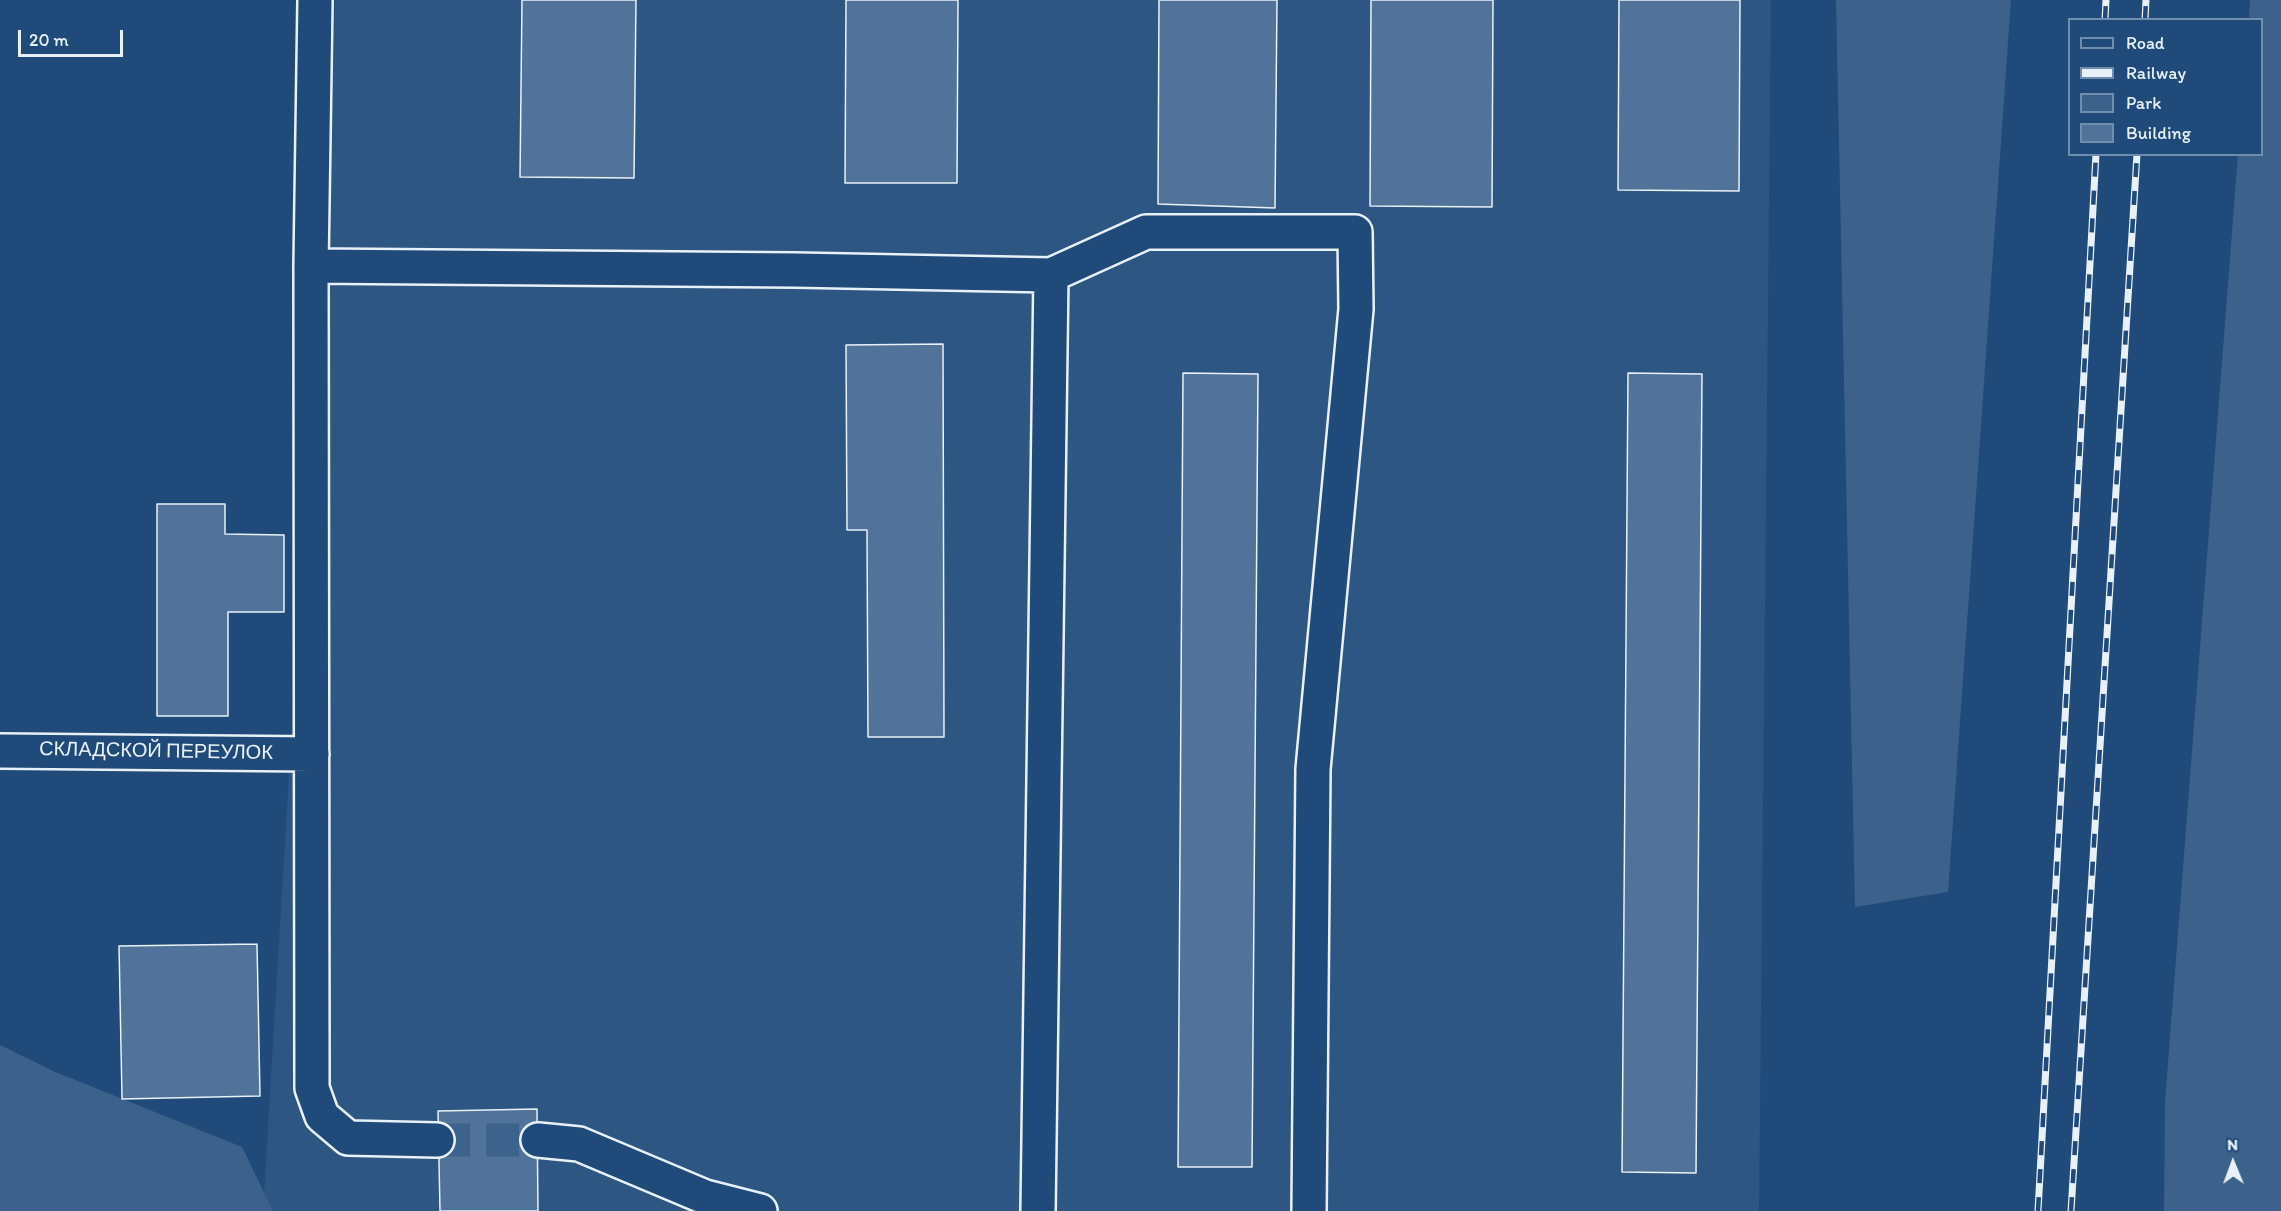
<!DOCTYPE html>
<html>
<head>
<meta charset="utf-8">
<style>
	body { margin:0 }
	#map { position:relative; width:2281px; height:1211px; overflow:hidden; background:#1f4a7a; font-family:Itim,sans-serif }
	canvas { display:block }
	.legend { position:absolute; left:2068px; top:18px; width:195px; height:138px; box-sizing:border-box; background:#1f4a7a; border:2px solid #6f8dac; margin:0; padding:8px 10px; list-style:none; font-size:18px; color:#e8f1f8 }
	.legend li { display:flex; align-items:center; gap:12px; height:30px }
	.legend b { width:30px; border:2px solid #6f8dac }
	.north { position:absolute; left:2203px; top:1133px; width:60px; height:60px; -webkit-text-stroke:4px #1f4a7a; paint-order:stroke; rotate:359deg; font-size:16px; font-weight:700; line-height:24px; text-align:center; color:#e8f1f8 }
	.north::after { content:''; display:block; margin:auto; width:21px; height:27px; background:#e8f1f8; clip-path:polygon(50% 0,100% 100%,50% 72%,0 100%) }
	.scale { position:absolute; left:18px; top:30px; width:105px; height:27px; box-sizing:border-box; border:3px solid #e8f1f8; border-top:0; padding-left:8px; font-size:18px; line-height:21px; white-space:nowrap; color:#e8f1f8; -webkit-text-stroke:4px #1f4a7a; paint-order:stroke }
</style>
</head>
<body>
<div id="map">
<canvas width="2281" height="1211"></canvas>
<ul class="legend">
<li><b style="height:8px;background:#1f4a7a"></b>Road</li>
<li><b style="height:8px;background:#e8f1f8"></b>Railway</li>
<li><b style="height:16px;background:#3c628c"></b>Park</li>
<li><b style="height:16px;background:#517399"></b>Building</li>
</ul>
<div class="north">N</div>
<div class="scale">20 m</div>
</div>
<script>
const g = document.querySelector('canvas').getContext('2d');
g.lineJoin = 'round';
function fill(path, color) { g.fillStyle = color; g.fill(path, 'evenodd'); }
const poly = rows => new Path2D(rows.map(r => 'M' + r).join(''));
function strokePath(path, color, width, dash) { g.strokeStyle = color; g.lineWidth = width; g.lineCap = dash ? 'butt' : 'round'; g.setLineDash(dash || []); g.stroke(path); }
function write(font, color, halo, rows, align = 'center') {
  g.font = font + ' Itim,sans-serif'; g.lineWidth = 4.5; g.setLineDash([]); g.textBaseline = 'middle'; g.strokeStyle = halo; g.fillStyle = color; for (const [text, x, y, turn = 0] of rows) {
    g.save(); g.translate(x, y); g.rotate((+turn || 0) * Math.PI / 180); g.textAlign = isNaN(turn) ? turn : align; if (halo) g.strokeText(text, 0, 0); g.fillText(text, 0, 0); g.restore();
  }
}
const built = poly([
	[335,0,1771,0,1759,1211,263,1211]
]);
const green = poly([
	[1836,0,2011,0,1948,892,1855,907],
	[2250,0,2281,0,2281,1211,2164,1211,2165,1101,2238,155,2262,154,2262,20,2249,19],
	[0,1045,53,1071,242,1147,273,1211,0,1211]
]);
const building = poly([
	[522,0,636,0,634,178,520,177,522,0],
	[846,0,958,0,957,183,845,183,846,0],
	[1159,0,1277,0,1275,208,1158,204,1159,0],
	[1371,0,1493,0,1492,207,1370,206,1371,0],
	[1619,0,1740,0,1739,191,1618,190,1619,0],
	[943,344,944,737,868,737,867,530,847,530,846,345,943,344],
	[1183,373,1258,374,1252,1167,1178,1167,1183,373],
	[1628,373,1702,374,1696,1173,1622,1172,1628,373],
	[157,504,225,504,225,534,284,535,284,612,228,612,228,716,157,716,157,504],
	[257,944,260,1096,122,1099,119,946,257,944],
	[537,1109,538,1211,440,1211,438,1111,537,1109]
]);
const minorTunnel = poly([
	[437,1140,538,1140]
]);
const minor = poly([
	[315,0,311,266,795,270,1051,275,1146,232,1355,232,1356,309,1313,769,1309,1211],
	[311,266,312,1088,322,1116,348,1138,437,1140],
	[0,751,312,754],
	[538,1140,579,1144,705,1197,760,1211],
	[1038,1211,1051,275]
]);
const rail = poly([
	[2105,20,2106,0],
	[2145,20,2146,0],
	[2038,1211,2096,154],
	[2071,1211,2137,154]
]);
const streetNames = [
	["СКЛАДСКОЙ ПЕРЕУЛОК",156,752,1]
];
fill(built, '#2e5683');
fill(green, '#3c628c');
fill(building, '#517399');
strokePath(building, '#e8f1f8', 1.5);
strokePath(minorTunnel, '#3d638d', 33, [33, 16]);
strokePath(minor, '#e8f1f8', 38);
strokePath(minor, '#1f4a7a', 33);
strokePath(rail, '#e8f1f8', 7);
strokePath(rail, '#1f4a7a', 4.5, [14]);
write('20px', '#e8f1f8', '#1f4a7a', streetNames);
</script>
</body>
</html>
